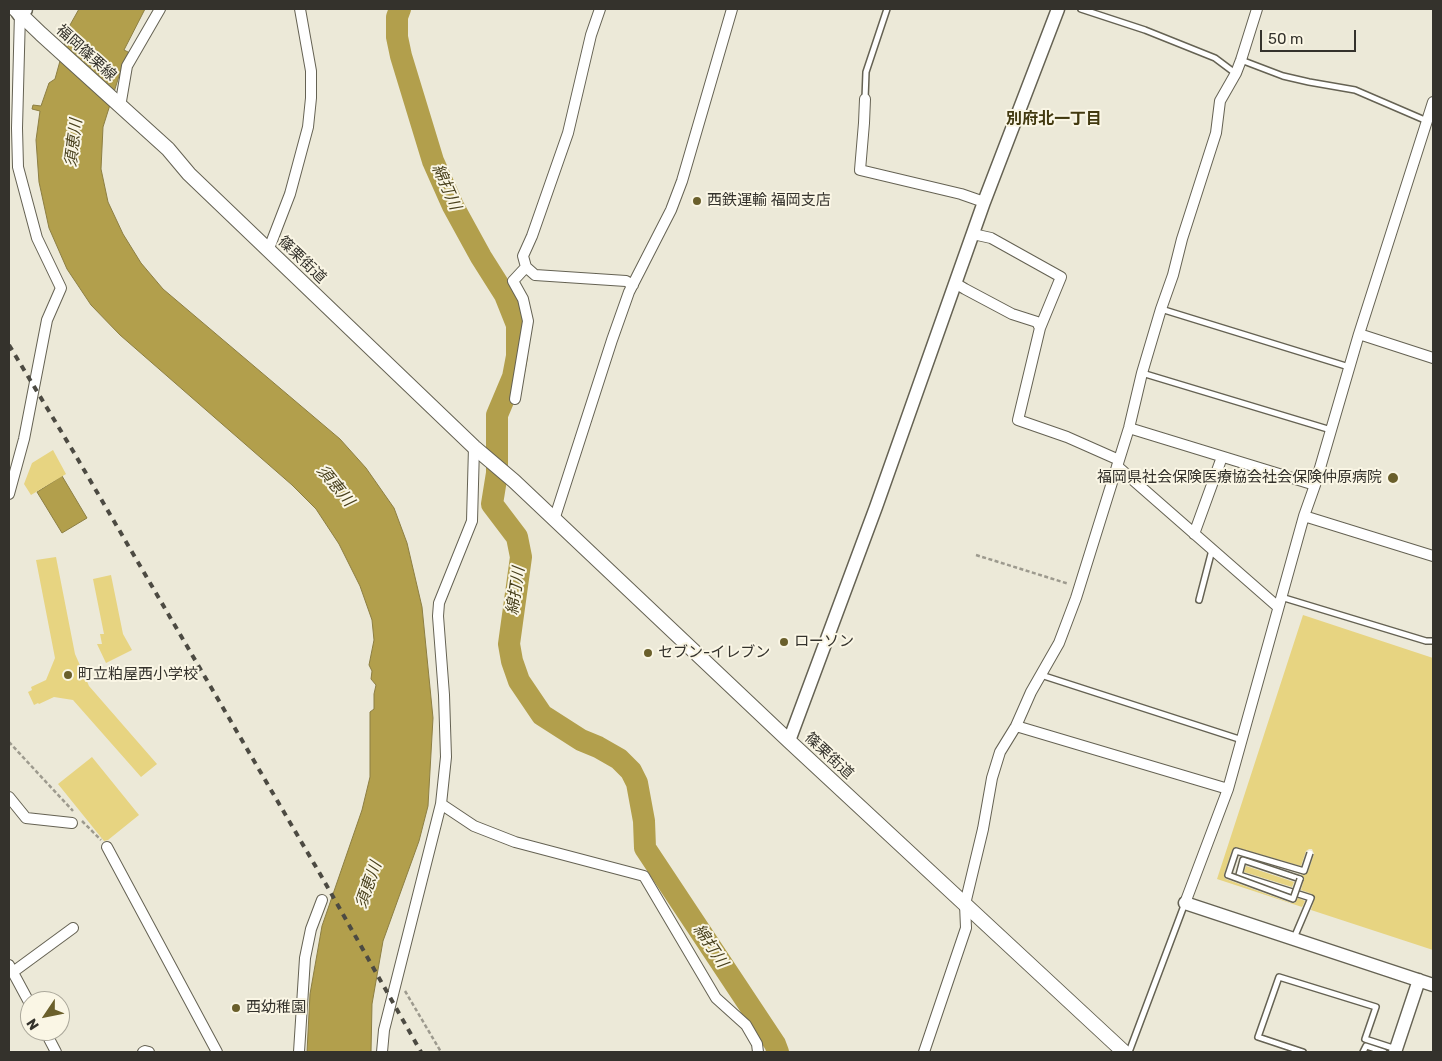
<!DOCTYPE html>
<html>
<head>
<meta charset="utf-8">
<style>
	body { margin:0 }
	#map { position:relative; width:1442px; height:1061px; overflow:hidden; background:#ece9d8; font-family:Rubik,sans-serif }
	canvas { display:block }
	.frame { position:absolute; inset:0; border:10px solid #34322c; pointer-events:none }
	.north { position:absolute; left:20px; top:991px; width:50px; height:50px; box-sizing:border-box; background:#faf6e5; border:1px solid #aba89b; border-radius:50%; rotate:236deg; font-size:14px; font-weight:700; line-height:20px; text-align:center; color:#34322c }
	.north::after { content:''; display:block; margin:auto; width:18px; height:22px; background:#6a5f2b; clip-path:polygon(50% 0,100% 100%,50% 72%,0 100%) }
	.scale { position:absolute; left:1260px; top:30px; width:96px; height:22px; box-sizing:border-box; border:2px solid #34322c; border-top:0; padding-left:6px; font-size:15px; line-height:18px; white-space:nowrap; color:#34322c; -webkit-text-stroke:4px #faf6e5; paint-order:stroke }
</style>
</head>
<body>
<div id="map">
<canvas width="1442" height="1061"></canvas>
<div class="frame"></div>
<div class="north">N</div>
<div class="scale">50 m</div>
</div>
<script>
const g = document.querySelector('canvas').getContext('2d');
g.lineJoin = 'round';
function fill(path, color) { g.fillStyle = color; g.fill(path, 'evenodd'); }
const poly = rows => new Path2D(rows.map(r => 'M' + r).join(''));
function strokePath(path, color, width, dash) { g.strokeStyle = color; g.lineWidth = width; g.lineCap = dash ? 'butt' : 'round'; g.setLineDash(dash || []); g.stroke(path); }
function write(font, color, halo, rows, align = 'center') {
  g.font = font + ' Rubik,"Noto Sans JP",sans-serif'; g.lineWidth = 4; g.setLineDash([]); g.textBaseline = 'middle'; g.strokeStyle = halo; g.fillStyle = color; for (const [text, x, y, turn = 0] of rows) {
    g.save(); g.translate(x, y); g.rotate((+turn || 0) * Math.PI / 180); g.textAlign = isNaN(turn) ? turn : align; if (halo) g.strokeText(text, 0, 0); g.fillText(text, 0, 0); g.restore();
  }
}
const water = poly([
	[79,9,145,9,124,50,130,53,120,73,103,127,101,169,108,202,123,234,141,263,163,289,340,439,366,468,394,508,407,543,422,607,433,718,428,806,419,841,383,941,372,1004,371,1052,307,1052,310,994,322,926,362,810,370,777,370,712,374,709,374,694,376,685,371,679,372,671,369,665,374,640,372,620,360,586,339,544,316,509,292,485,120,335,91,305,67,269,49,228,39,182,36,140,40,111,32,109,33,105,41,106,49,83,55,79,70,25,79,9],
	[62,476,87,518,62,533,37,492,62,476]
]);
const river = poly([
	[400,9,397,17,397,37,401,56,433,161,453,206,481,257,505,295,517,325,517,356,513,377,497,415,497,473,492,504,517,537,521,557,509,644,512,661,519,681,542,715,581,740,598,747,619,759,631,771,637,783,644,821,645,848,775,1044,778,1052]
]);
const building = poly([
	[53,450,66,474,31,495,24,484,32,463],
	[56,557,75,654,89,686,157,764,141,777,73,700,54,697,39,704,38,703,34,705,28,692,32,690,31,687,46,680,55,658,36,560],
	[111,575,123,634,132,650,106,663,97,644,102,644,100,634,104,634,93,579],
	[1303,615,1433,658,1433,950,1311,910,1315,897,1312,894,1301,890,1304,879,1303,876,1300,874,1305,875,1308,872,1314,854,1312,849,1309,849,1306,851,1301,866,1235,847,1232,850,1224,874,1224,877,1226,879,1291,903,1295,903,1298,898,1305,901,1302,907,1217,879],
	[92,757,139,815,108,840,104,841,58,784],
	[1246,866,1294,882,1292,887,1244,872]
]);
const path = poly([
	[976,555,1069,584],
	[9,742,73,811],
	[82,821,101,840],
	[405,991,441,1052]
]);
const service = poly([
	[1081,9,1145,30,1215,58,1235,73],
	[1241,60,1283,76,1309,82,1355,90,1427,121],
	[865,99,866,72,887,9],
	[1161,309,1349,367],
	[1142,373,1331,430],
	[1281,597,1426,641,1433,641],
	[1199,600,1212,550],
	[1041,675,1242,740],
	[1294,938,1311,898,1239,875,1243,860,1300,879],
	[1129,1052,1185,903],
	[1303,1052,1258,1037,1279,977,1376,1007,1365,1039,1396,1049],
	[1363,1052,1366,1046,1384,1052]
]);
const minor = poly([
	[600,9,591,35,568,133,532,236,523,256,526,267,535,275,626,281,633,285],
	[865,99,864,123,860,170,961,194,984,202],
	[120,107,127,66,160,9],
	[973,234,991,238,1061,277,1040,328],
	[268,251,290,194,308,127,311,98,311,71,300,9],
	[955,283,965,289,1012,314,1037,322,1040,328,1018,420,1067,437,1119,460],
	[1359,334,1433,358],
	[515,399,528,321,523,299,513,281,526,267],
	[1129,428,1315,485],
	[1117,466,1278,607],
	[9,494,24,439,47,320,61,288,37,238,18,167,17,128,20,13],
	[1304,516,1433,556],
	[554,520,612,340,629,292,671,210,682,181,732,9],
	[1194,534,1222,457],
	[1016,726,1228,789],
	[9,797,26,818,72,823],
	[441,804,474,826,515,842,644,876,716,998,746,1025,757,1044,758,1052],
	[107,847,217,1052],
	[1185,903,1228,789,1304,516,1315,485,1359,334,1433,102],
	[9,965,30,1004],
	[13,972,73,928],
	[45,1031,56,1052],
	[143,1052,145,1051,149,1052],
	[299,1052,305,958,311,929,322,900],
	[382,1052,384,1030,441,804,446,757,444,695,438,616,439,603,472,521,474,447],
	[924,1052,966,928,965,904,983,829,992,778,1000,752,1016,726,1031,692,1059,643,1076,598,1129,428,1142,373,1161,309,1173,275,1182,239,1216,133,1220,101,1236,73,1241,60,1257,9]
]);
const tertiary = poly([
	[789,741,876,507,984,202,1058,9],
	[1185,903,1433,985],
	[1395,1052,1419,980]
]);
const secondary = poly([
	[15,9,41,34,168,149,189,174,474,447,514,481,789,741,1124,1052]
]);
const primary = poly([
	[20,13,24,9]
]);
const rail = poly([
	[9,345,73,451,323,879,421,1052]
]);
const serviceBridge = poly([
	[1300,879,1293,899,1228,875,1236,851,1304,871,1310,853]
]);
const markers = [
	[697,201,5,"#6a5f2b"],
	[1393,478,6,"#6a5f2b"],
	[784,642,5,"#6a5f2b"],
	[648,653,5,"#6a5f2b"],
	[68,675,5,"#6a5f2b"],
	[236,1008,5,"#6a5f2b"]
];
const streetNames = [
	["福岡篠栗線",86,53,42],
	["篠栗街道",302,260,44],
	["篠栗街道",829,756,43]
];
const poiNames = [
	["西鉄運輸 福岡支店",707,201],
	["福岡県社会保険医療協会社会保険仲原病院",1382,478,"right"],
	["ローソン",794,642],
	["セブン-イレブン",658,653],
	["町立粕屋西小学校",78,675],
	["西幼稚園",246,1008]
];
const neighbourhoodNames = [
	["別府北一丁目",1054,119]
];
const waterNames = [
	["須恵川",74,143,-83],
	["綿打川",446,187,66],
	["須恵川",335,486,50],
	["綿打川",516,591,-82],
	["須恵川",369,885,-71],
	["綿打川",710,946,56]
];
fill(water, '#b29f4c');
strokePath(water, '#8c7e42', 1);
strokePath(river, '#b29f4c', 22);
fill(building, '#e7d481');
strokePath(service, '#656253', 8);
strokePath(minor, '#656253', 12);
strokePath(tertiary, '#656253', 15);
strokePath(secondary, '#656253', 16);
strokePath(primary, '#656253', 19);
strokePath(path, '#9d9a8e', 2.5, [4, 2.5]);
strokePath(service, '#fff', 5);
strokePath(minor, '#fff', 10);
strokePath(tertiary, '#fff', 12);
strokePath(secondary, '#fff', 14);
strokePath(primary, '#fff', 16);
strokePath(rail, '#4c4a42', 4, [6, 6]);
strokePath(serviceBridge, '#656253', 8, []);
strokePath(serviceBridge, '#fff', 5);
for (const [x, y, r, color] of markers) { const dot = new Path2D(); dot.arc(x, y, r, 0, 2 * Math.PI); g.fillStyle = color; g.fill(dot); strokePath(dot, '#faf6e5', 2); }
write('15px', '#34322c', '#faf6e5', streetNames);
write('15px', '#34322c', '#faf6e5', poiNames, 'left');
write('bold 16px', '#42390f', '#faf6e5', neighbourhoodNames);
write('italic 16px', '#49411d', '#faf6e5', waterNames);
</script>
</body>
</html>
